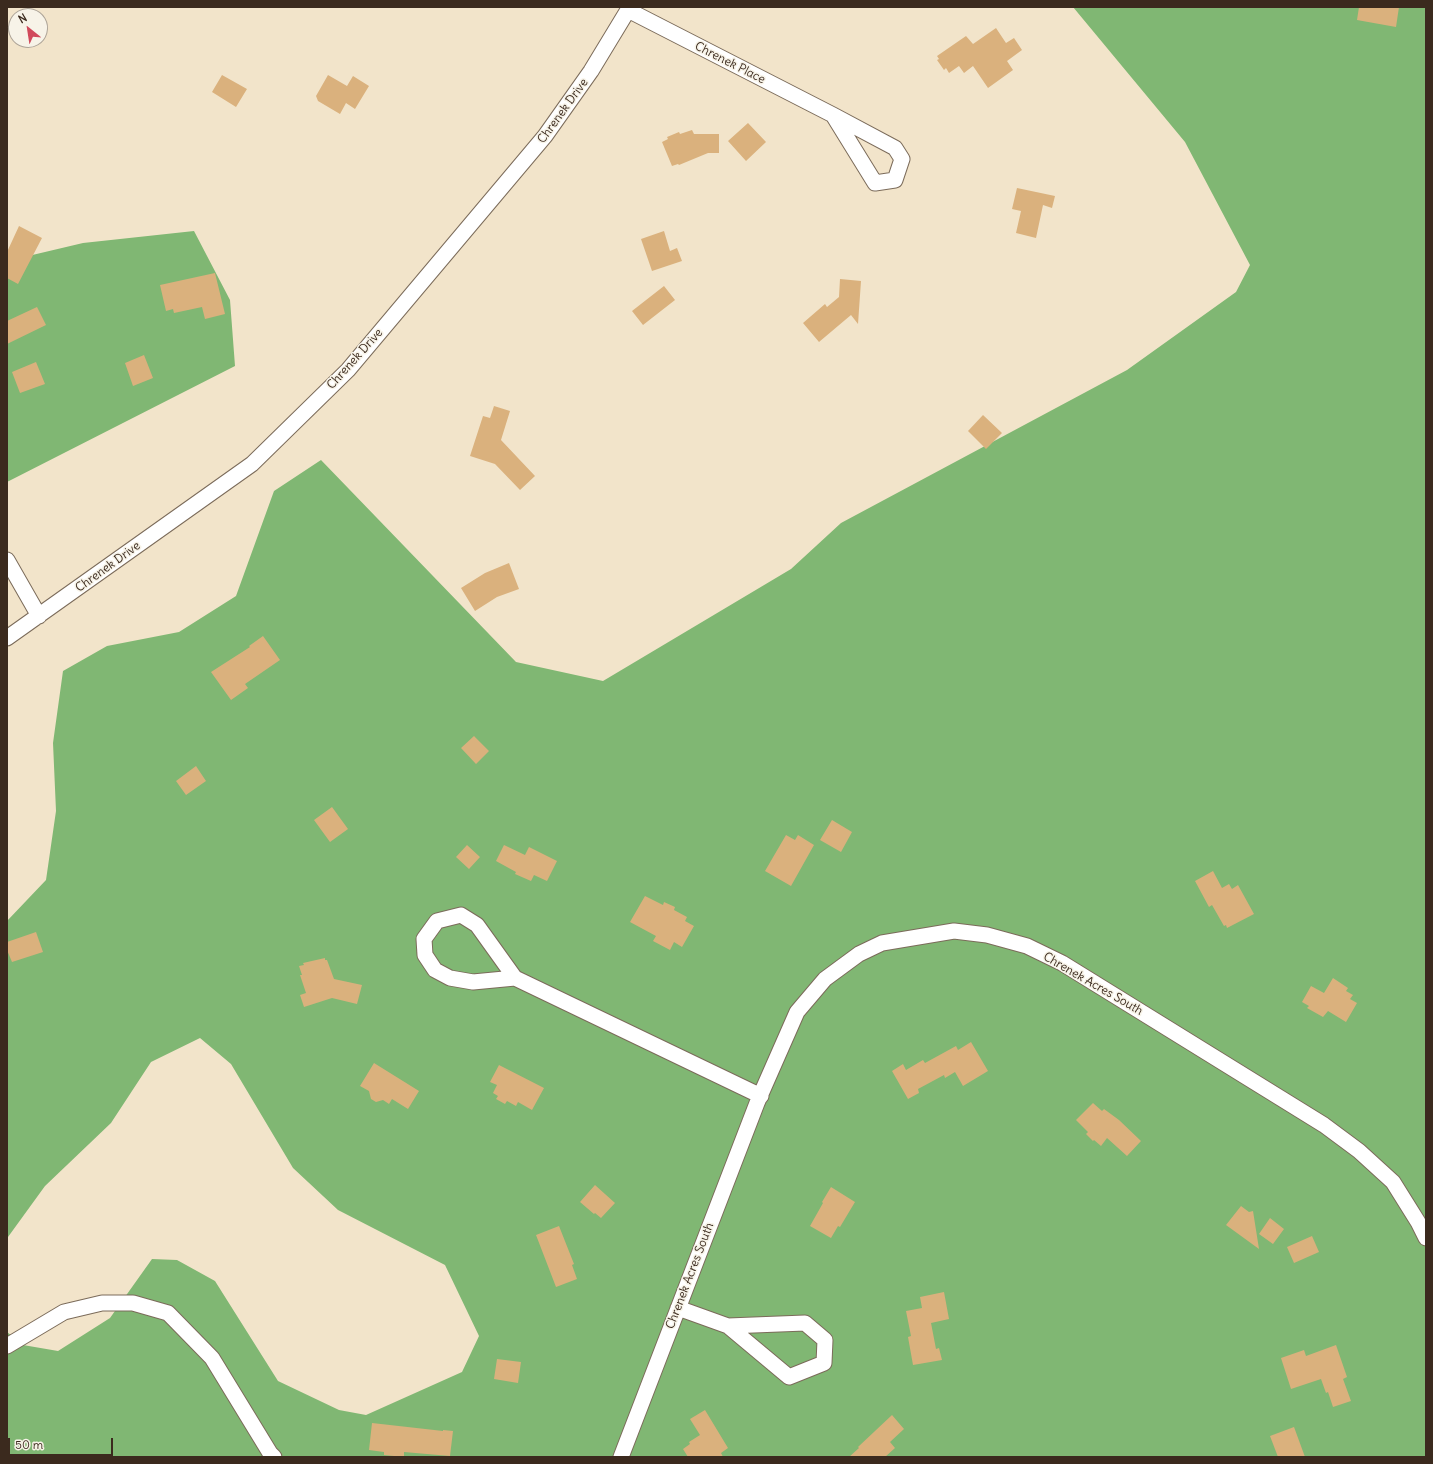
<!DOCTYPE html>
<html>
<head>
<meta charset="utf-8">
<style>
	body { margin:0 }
	#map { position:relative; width:1433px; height:1464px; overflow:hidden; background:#f2e4ca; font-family:Delius,sans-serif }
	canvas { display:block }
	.frame { position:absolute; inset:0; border:8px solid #3b2a1e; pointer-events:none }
	.north { position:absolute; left:8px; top:8px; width:40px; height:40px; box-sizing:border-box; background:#f7f3e8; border:1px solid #aca397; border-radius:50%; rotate:330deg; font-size:11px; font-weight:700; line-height:16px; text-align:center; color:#3b2a1e }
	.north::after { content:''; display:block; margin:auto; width:14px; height:18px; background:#d1495b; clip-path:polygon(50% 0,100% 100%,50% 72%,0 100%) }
	.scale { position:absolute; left:8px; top:1438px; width:105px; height:18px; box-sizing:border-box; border:2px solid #3b2a1e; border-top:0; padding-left:5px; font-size:12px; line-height:14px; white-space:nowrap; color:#3b2a1e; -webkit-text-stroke:3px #f7f3e8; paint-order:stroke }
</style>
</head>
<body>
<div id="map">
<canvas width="1433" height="1464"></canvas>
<div class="frame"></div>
<div class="north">N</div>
<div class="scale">50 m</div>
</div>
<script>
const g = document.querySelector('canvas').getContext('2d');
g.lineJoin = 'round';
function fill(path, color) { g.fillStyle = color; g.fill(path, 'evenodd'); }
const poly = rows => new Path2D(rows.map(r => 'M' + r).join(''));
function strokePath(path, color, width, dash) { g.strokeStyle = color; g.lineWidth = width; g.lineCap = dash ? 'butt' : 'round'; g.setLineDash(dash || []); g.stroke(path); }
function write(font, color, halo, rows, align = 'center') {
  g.font = font + ' Delius,sans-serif'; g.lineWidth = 3; g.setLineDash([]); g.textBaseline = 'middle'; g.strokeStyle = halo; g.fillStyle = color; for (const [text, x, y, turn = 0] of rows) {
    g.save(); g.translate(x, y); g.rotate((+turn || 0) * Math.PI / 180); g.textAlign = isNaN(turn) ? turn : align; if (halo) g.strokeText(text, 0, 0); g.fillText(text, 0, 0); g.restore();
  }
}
const forest = poly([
	[1073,7,1426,7,1426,1457,7,1457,7,1332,23,1345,58,1351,110,1318,152,1259,177,1260,215,1281,278,1381,339,1410,366,1415,462,1372,479,1336,445,1265,338,1210,293,1168,231,1064,200,1038,151,1062,111,1123,45,1186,8,1237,7,1242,7,921,46,880,56,811,53,743,63,671,107,646,179,632,236,596,274,491,321,460,516,662,603,681,791,569,841,523,1127,370,1236,292,1250,265,1185,142],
	[194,231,230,300,235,366,7,482,7,261,83,243]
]);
const building = poly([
	[1359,7,1399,7,1396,27,1357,20],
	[996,28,1006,43,1014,38,1022,50,1007,61,1013,70,988,88,973,66,964,73,959,66,949,73,946,68,944,70,937,60,939,59,937,56,966,36,973,44],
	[222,75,247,89,236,107,212,92],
	[328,75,347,86,353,76,369,86,355,109,346,103,340,114,318,101,316,96],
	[748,123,766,142,746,161,728,141],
	[692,130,694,134,719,134,719,153,708,153,679,165,678,164,672,166,662,142,668,139,667,137,679,132,680,134],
	[1017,188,1055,196,1052,208,1043,205,1036,238,1016,233,1021,211,1012,209],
	[19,226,42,238,18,284,7,278,7,252],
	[664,231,670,251,677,248,682,261,652,271,641,239],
	[215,273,225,314,205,319,202,307,174,313,173,309,166,311,160,285],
	[840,279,861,281,858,324,851,315,819,342,803,323,825,304,827,307,839,297],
	[664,286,675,300,643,325,632,311],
	[37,307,46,325,7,344,7,321],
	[144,355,153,378,133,386,125,363],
	[36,362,45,384,20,393,12,372],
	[494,406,510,411,501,440,535,476,520,490,495,464,470,456,483,416,490,418],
	[983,415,1002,433,986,449,968,431],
	[509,563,519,589,497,597,475,611,461,588,485,573],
	[263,636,280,660,245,684,248,688,231,700,211,672,250,647,249,646],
	[474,736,489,751,476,764,461,748],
	[196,766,206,781,186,795,176,781],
	[332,807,348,829,330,842,314,820],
	[832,820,852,832,841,852,820,840],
	[786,835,795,840,798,835,814,845,791,886,765,871],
	[467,845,480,857,469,869,456,857],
	[504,845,525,855,529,847,557,861,547,881,534,875,531,881,515,874,516,872,496,861],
	[1213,871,1222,888,1229,884,1232,889,1238,885,1254,914,1227,928,1226,925,1224,926,1212,905,1209,907,1195,881],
	[645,896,663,905,664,902,675,907,674,910,687,917,685,921,694,926,682,947,674,942,670,950,653,941,656,936,630,922],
	[36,932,43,952,12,962,7,950,7,942],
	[325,958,325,960,327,960,334,979,362,985,357,1004,332,998,304,1007,300,995,306,993,300,975,302,975,299,966,304,965,303,963],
	[1333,978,1348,988,1346,991,1353,995,1350,999,1357,1003,1346,1022,1328,1011,1323,1017,1307,1008,1309,1006,1302,1002,1311,986,1324,993],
	[971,1042,988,1071,963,1086,955,1072,945,1078,944,1075,918,1089,919,1093,908,1099,892,1071,903,1064,906,1070,923,1060,925,1063,956,1046,958,1050],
	[374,1063,419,1091,408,1109,392,1099,389,1104,383,1100,376,1102,371,1099,369,1091,360,1086],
	[499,1065,544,1088,532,1110,518,1102,516,1106,507,1101,505,1104,496,1099,498,1096,493,1093,497,1085,490,1082],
	[1093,1103,1102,1111,1104,1109,1119,1120,1141,1141,1127,1156,1107,1138,1101,1146,1094,1140,1093,1141,1086,1134,1088,1132,1076,1120],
	[595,1185,615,1203,601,1218,595,1213,594,1214,580,1202],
	[831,1187,855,1202,840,1227,838,1226,831,1238,810,1226,823,1203,822,1202],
	[1241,1206,1249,1212,1253,1211,1259,1249,1226,1225],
	[1270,1218,1284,1229,1273,1244,1259,1234],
	[559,1226,574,1264,572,1265,577,1279,556,1287,536,1235],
	[1312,1236,1319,1252,1294,1263,1287,1247],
	[944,1292,949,1319,931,1323,936,1349,939,1348,942,1360,913,1365,908,1337,911,1336,906,1311,922,1308,920,1297],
	[1336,1345,1347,1377,1343,1379,1351,1401,1333,1407,1328,1392,1326,1393,1321,1379,1291,1389,1281,1358,1304,1350,1306,1356],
	[497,1359,521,1362,518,1383,494,1379],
	[705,1410,728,1448,721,1453,723,1457,688,1457,683,1449,690,1444,689,1442,700,1435,690,1419],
	[892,1415,904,1429,890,1442,895,1448,885,1457,849,1457,859,1448,858,1447],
	[372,1423,443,1431,443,1430,453,1431,450,1456,404,1452,404,1457,384,1455,384,1452,369,1450],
	[1294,1427,1305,1457,1278,1457,1270,1436]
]);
const minor = poly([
	[628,10,833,115,895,148,902,159,895,180,875,183,833,115],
	[7,560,39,616],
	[7,638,252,464,348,370,545,136,591,71,628,10,628,7],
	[515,978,473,982,450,978,435,970,425,955,424,939,437,921,461,915,477,925,515,978,761,1096],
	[678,1308,728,1326,789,1377,824,1363,825,1340,805,1323,728,1326],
	[7,1346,64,1312,102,1303,133,1303,168,1313,212,1358,270,1453,274,1457],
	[621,1457,757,1103,797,1012,825,979,859,954,882,943,954,931,987,935,1027,946,1062,963,1324,1125,1359,1151,1393,1182,1418,1222,1426,1238]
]);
const streetNames = [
	["Chrenek Place",730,63,27],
	["Chrenek Drive",563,111,-54],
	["Chrenek Drive",355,359,-48],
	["Chrenek Drive",108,567,-36],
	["Chrenek Acres South",1093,984,30],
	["Chrenek Acres South",690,1276,-69]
];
fill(forest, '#80b773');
fill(building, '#dab17d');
strokePath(minor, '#7b6b5a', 17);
strokePath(minor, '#fff', 15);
write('12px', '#3b2a1e', '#f7f3e8', streetNames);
</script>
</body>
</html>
